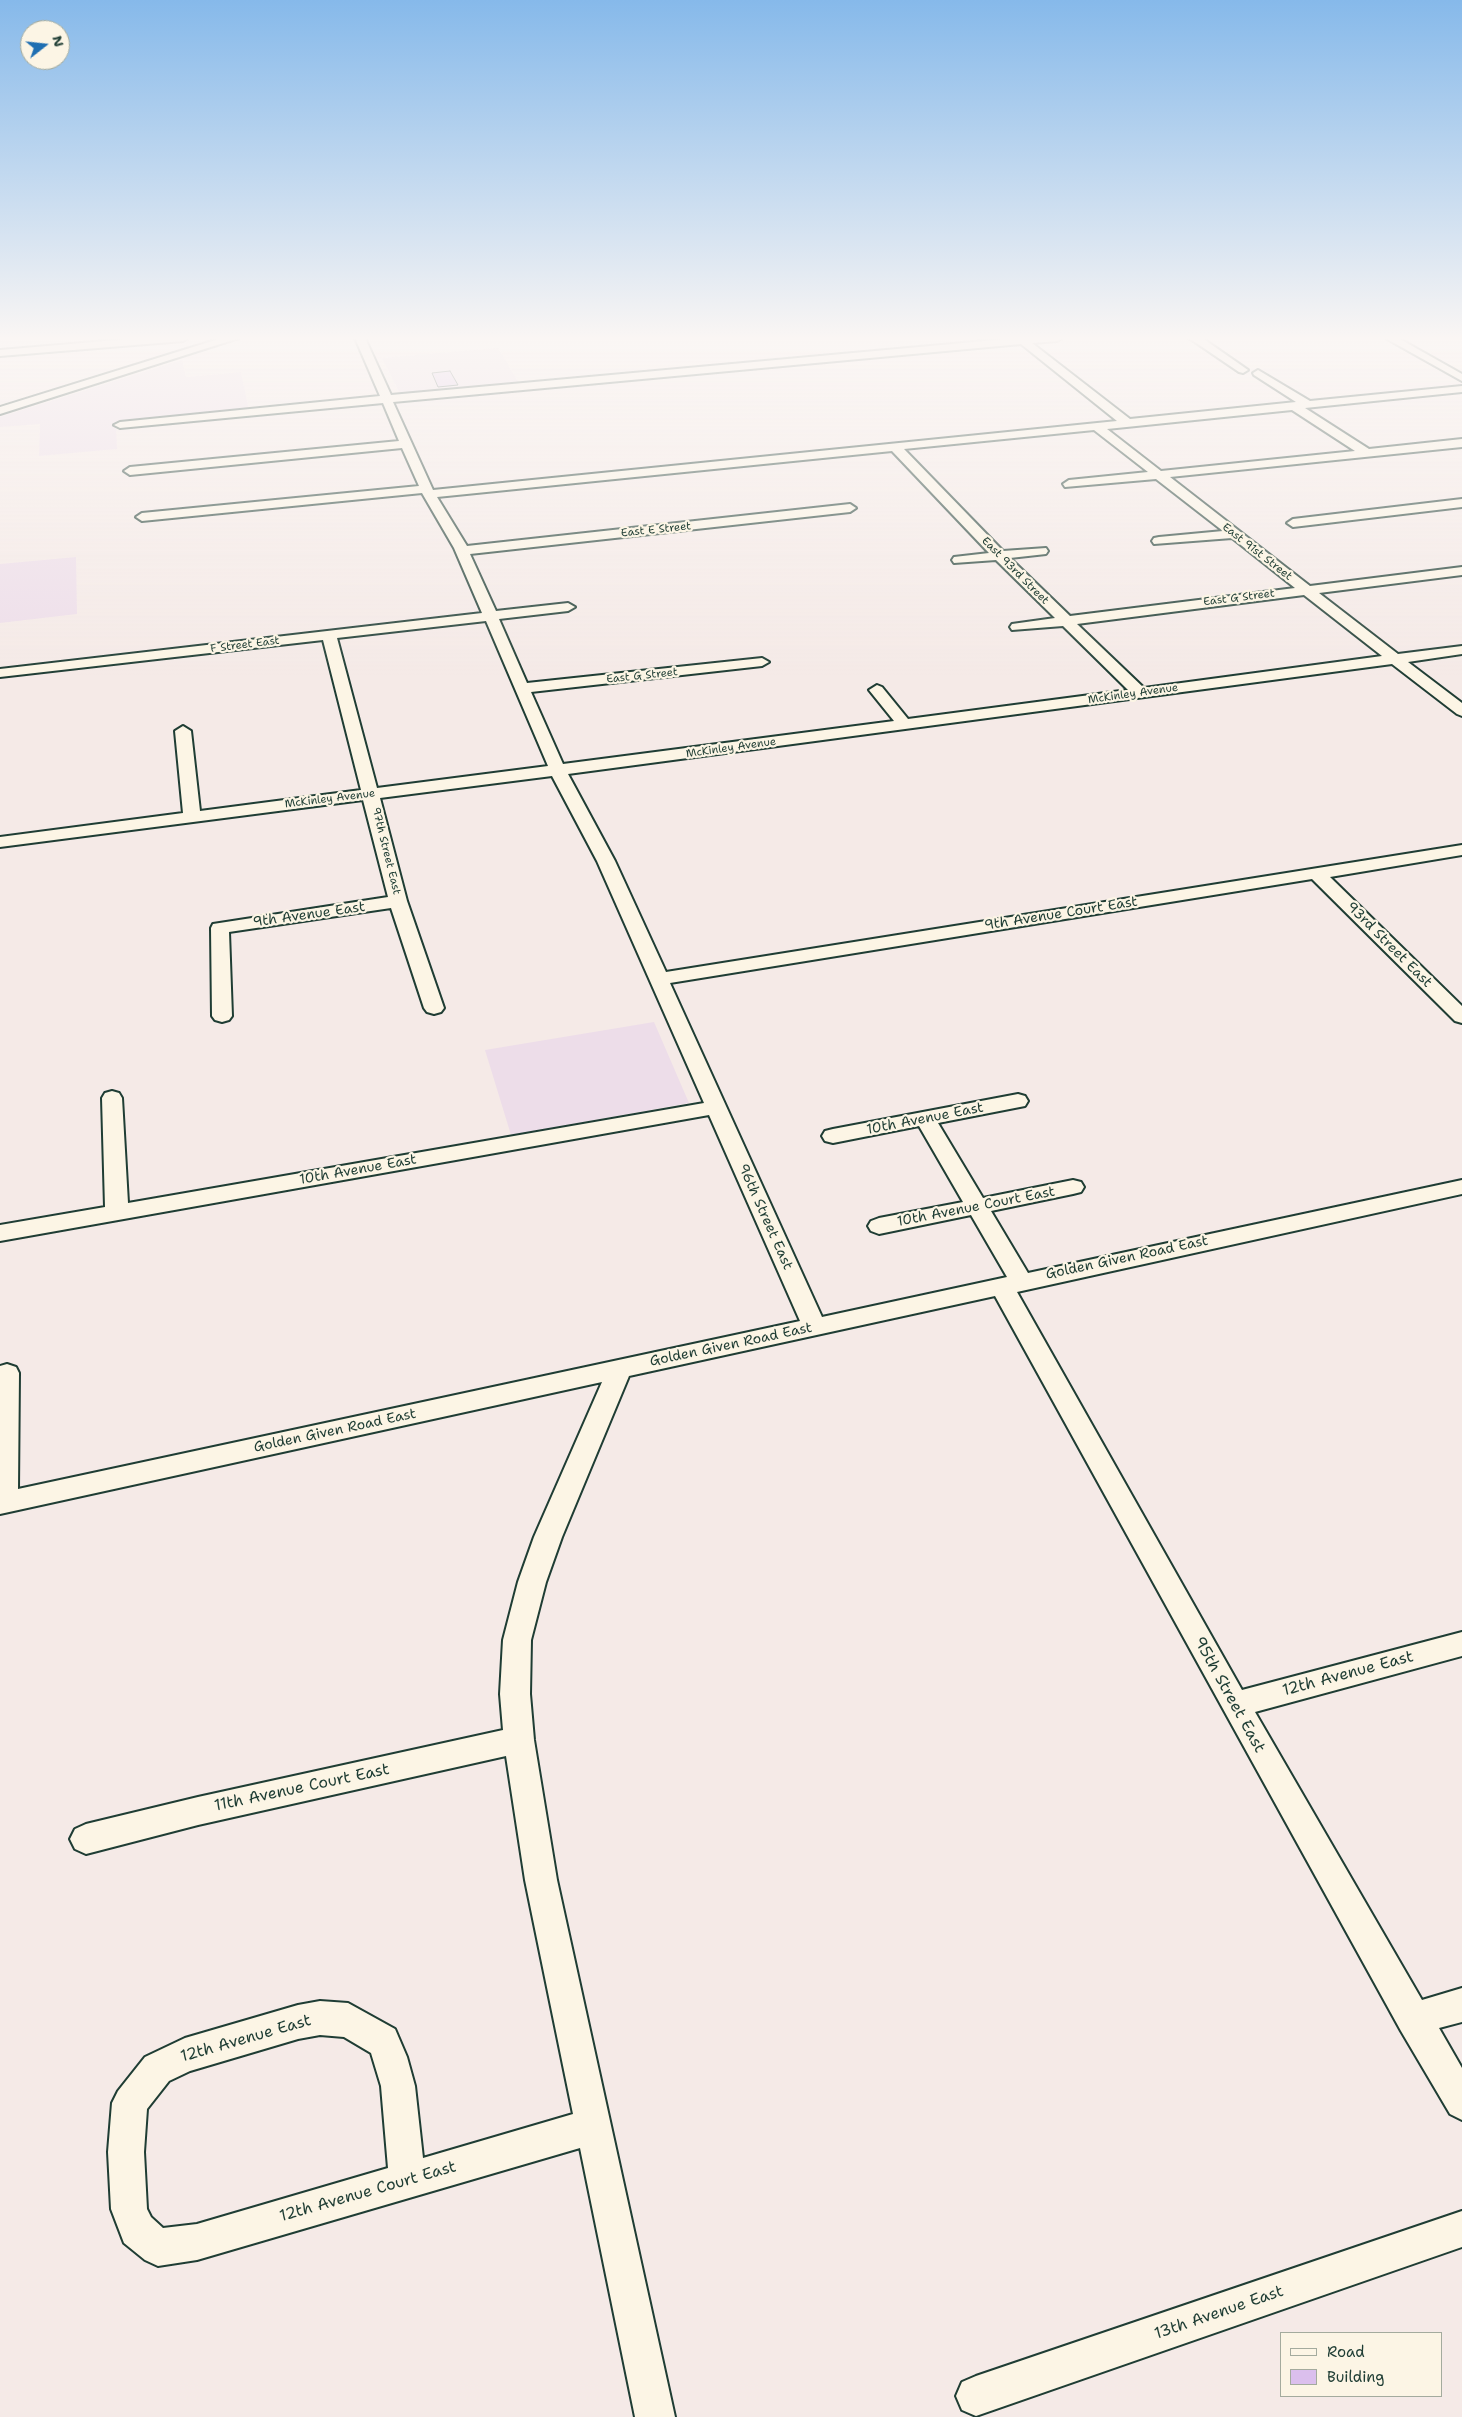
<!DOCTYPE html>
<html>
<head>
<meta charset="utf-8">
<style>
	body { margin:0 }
	#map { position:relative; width:1462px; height:2417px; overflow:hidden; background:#f5eae7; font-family:"Shantell Sans",sans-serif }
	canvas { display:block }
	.legend { position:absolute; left:1280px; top:2332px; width:162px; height:65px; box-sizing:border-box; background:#fcf5e5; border:1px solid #a4ab9e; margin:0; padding:6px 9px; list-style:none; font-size:15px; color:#1f3d34 }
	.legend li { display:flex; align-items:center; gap:10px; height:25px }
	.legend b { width:25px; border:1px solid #a4ab9e }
	.north { position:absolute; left:20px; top:20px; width:50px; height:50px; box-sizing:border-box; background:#fcf5e5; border:1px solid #a4ab9e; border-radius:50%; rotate:74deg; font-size:14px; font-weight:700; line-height:20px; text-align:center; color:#1f3d34 }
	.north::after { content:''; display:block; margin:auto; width:18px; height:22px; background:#1f6fb2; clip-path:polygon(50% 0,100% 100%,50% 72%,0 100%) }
</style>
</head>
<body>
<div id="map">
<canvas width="1462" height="2417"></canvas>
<ul class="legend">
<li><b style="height:6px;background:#fcf5e5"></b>Road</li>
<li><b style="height:14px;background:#dbbfed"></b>Building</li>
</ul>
<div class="north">N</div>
</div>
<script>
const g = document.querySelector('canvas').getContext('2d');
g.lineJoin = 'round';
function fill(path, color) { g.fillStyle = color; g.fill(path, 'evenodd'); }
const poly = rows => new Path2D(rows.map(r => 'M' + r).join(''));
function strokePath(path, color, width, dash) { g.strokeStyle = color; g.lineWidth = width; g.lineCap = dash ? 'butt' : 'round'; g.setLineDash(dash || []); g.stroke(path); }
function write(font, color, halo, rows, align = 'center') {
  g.font = font + ' "Shantell Sans",sans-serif'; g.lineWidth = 4.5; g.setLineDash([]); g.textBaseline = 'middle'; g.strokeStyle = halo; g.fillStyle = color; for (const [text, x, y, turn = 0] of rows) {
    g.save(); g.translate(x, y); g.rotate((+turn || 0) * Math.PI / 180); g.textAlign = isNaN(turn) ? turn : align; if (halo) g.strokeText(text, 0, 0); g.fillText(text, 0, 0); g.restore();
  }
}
const built = poly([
	[498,348,519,383,400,394,382,358],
	[182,360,186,377,241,372,249,410,116,421,117,449,39,456,40,424,0,427,0,417],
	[76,557,77,614,0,623,0,564],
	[654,1022,689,1103,511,1135,485,1050]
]);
const building = poly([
	[450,371,458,385,438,387,432,373,450,371]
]);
const minor = poly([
	[141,338,188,338,183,341,0,356,0,350,141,338],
	[222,338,239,338,0,414,0,407,222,338],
	[355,338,365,338,391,395,1018,338,1062,338,1057,341,1032,343,1130,419,1296,402,1254,375,1253,373,1258,370,1310,401,1462,386,1462,392,1305,408,1369,449,1462,439,1462,447,1170,477,1310,586,1462,567,1462,575,1319,593,1398,654,1462,646,1462,654,1408,662,1462,703,1462,716,1457,714,1392,664,568,774,615,861,666,972,1462,845,1462,855,1330,877,1462,1006,1462,1023,1455,1021,1312,879,670,983,822,1317,1007,1277,971,1215,879,1234,871,1231,868,1226,871,1221,879,1218,963,1202,919,1126,833,1143,825,1141,822,1136,825,1131,833,1129,1018,1094,1025,1096,1028,1101,1025,1106,938,1123,983,1198,1073,1180,1081,1182,1084,1187,1081,1192,1073,1194,991,1211,1028,1273,1462,1180,1462,1194,1017,1292,1242,1690,1462,1632,1462,1656,1255,1712,1422,2000,1462,1988,1462,2022,1439,2028,1462,2068,1462,2120,1450,2114,1401,2031,995,1296,629,1376,562,1537,546,1582,531,1640,530,1694,534,1740,557,1880,675,2417,635,2417,580,2148,197,2260,158,2266,145,2260,124,2243,111,2209,108,2152,112,2103,118,2091,145,2057,185,2038,298,2005,320,2001,348,2003,395,2029,407,2057,415,2086,423,2158,573,2114,525,1880,506,1756,198,1825,86,1854,75,1849,70,1839,75,1829,86,1824,198,1797,503,1730,500,1694,503,1640,518,1582,534,1537,602,1382,0,1514,0,1366,7,1364,16,1367,19,1373,18,1489,800,1321,709,1115,0,1241,0,1225,105,1207,102,1098,105,1093,112,1091,119,1093,122,1098,128,1203,704,1103,597,861,552,776,380,798,407,901,444,1008,441,1012,434,1014,427,1012,424,1008,391,908,229,932,232,1016,229,1020,222,1022,215,1020,212,1016,211,928,213,924,388,897,363,800,0,847,0,837,183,813,175,731,183,726,191,731,200,811,361,790,323,640,0,677,0,669,482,613,454,548,422,493,142,521,136,517,142,513,419,486,402,448,130,475,124,471,130,467,399,441,383,403,120,428,114,425,120,422,380,396,355,338],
	[1021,344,1117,421,433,490,393,402,1021,344],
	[1292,410,1355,451,1161,471,1107,429,1292,410],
	[1094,430,1148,472,1069,480,1063,484,1065,487,1156,479,1223,531,1159,537,1154,538,1152,541,1154,544,1232,538,1295,588,1070,616,1010,558,1046,554,1048,551,1046,548,1003,551,904,449,1094,430],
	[892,451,989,553,954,557,952,560,954,563,996,560,1055,618,1012,624,1010,627,1012,630,1063,626,1128,690,908,719,882,687,877,685,869,690,894,721,563,764,531,692,762,666,769,662,762,658,527,683,499,619,568,611,575,607,568,603,496,611,470,554,850,512,856,508,850,504,467,546,437,497,892,451],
	[1304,595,1382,656,1144,688,1077,624,1304,595],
	[486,621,548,766,377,788,337,638,486,621],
	[320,2035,344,2037,371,2053,381,2086,388,2168,197,2224,163,2228,151,2217,147,2209,144,2152,147,2109,169,2081,190,2071,298,2039,320,2035],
	[1189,338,1202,338,1248,370,1243,373,1239,372,1189,338],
	[1398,338,1462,374,1462,381,1387,339,1398,338],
	[1462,499,1462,507,1293,527,1287,523,1293,519,1462,499],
	[1462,2211,1462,2247,976,2416,962,2410,956,2396,962,2382,976,2376,1462,2211]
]);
const farStreetnames = [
	["East E Street",656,530,-6],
	["East 91st Street",1257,552,38],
	["East 93rd Street",1015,571,45],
	["East G Street",1239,598,-7],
	["F Street East",245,645,-7],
	["East G Street",642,676,-6],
	["McKinley Avenue",1133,694,-8],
	["McKinley Avenue",731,748,-8],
	["McKinley Avenue",330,799,-7],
	["97th Street East",386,851,76]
];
const streetNames = [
	["9th Avenue Court East",1061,914,-9],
	["9th Avenue East",309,915,-8],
	["93rd Street East",1389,945,45],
	["10th Avenue East",925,1119,-11],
	["10th Avenue East",358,1170,-10],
	["10th Avenue Court East",976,1207,-11],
	["96th Street East",765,1217,66],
	["Golden Given Road East",1127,1258,-12],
	["Golden Given Road East",731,1345,-12],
	["Golden Given Road East",335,1431,-12]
];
const nearStreetnames = [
	["12th Avenue East",1348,1674,-15],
	["95th Street East",1229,1695,61],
	["11th Avenue Court East",302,1788,-12],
	["12th Avenue East",246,2039,-16],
	["12th Avenue Court East",368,2192,-16],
	["13th Avenue East",1219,2313,-19]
];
fill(built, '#eddde9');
fill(building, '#dbbfed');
strokePath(building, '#1f3d34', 1);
strokePath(minor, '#1f3d34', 4);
fill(minor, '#fcf5e5');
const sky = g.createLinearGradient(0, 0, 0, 677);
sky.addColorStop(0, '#86b9ea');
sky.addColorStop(0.5, '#faf6f4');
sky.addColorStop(1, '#faf6f400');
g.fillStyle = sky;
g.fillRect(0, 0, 1462, 677);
write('11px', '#1f3d34', '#fcf5e5', farStreetnames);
write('14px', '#1f3d34', '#fcf5e5', streetNames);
write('16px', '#1f3d34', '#fcf5e5', nearStreetnames);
</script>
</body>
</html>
